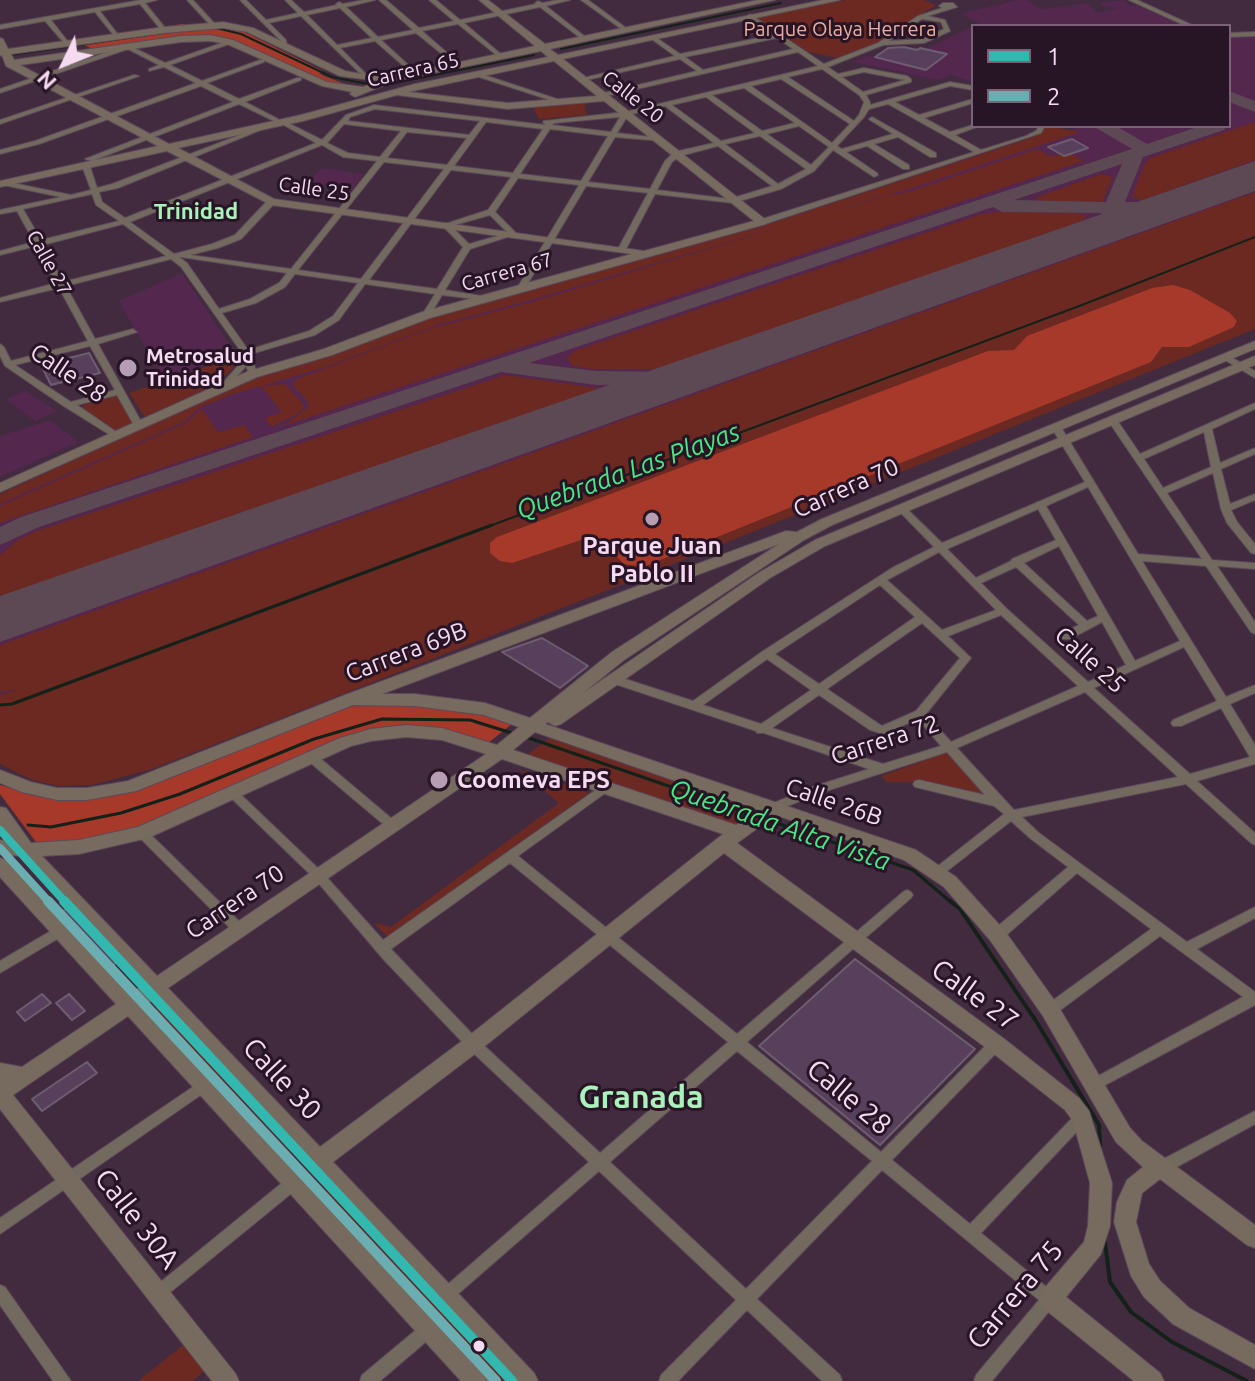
<!DOCTYPE html>
<html>
<head>
<meta charset="utf-8">
<style>
	body { margin:0 }
	#map { position:relative; width:1255px; height:1381px; overflow:hidden; background:#422b3f; font-family:Ubuntu,sans-serif }
	canvas { display:block }
	.legend { position:absolute; left:971px; top:24px; width:260px; height:104px; box-sizing:border-box; background:#271425; border:2px solid #7a6377; margin:0; padding:10px 14px; list-style:none; font-size:24px; color:#f6daf1 }
	.legend li { display:flex; align-items:center; gap:16px; height:40px }
	.legend b { width:40px; border:2px solid #7a6377 }
	.north { position:absolute; left:24px; top:24px; width:80px; height:80px; -webkit-text-stroke:6px #271425; paint-order:stroke; rotate:227deg; font-size:22px; font-weight:700; line-height:32px; text-align:center; color:#f6daf1 }
	.north::after { content:''; display:block; margin:auto; width:28px; height:36px; background:#f6daf1; clip-path:polygon(50% 0,100% 100%,50% 72%,0 100%) }
</style>
</head>
<body>
<div id="map">
<canvas width="1255" height="1381"></canvas>
<ul class="legend">
<li><b style="height:10px;background:#32b8ae"></b>1</li>
<li><b style="height:10px;background:#6baeb1"></b>2</li>
</ul>
<div class="north">N</div>
</div>
<script>
const g = document.querySelector('canvas').getContext('2d');
g.lineJoin = 'round';
function fill(path, color) { g.fillStyle = color; g.fill(path, 'evenodd'); }
const poly = rows => new Path2D(rows.map(r => 'M' + r).join(''));
function strokePath(path, color, width, dash) { g.strokeStyle = color; g.lineWidth = width; g.lineCap = dash ? 'butt' : 'round'; g.setLineDash(dash || []); g.stroke(path); }
function write(font, color, halo, rows, align = 'center') {
  g.font = font + ' Ubuntu,sans-serif'; g.lineWidth = 6; g.setLineDash([]); g.textBaseline = 'middle'; g.strokeStyle = halo; g.fillStyle = color; for (const [text, x, y, turn = 0] of rows) {
    g.save(); g.translate(x, y); g.rotate((+turn || 0) * Math.PI / 180); g.textAlign = isNaN(turn) ? turn : align; if (halo) g.strokeText(text, 0, 0); g.fillText(text, 0, 0); g.restore();
  }
}
const built = poly([
	[1018,0,1026,0,1041,9,1088,3,1098,13,1118,8,1103,7,1101,3,1125,0,1130,6,1135,5,1183,26,973,26,973,82,946,73,950,76,939,80,854,62,868,56,875,57,897,45,927,49,979,23,960,14],
	[1229,37,1255,37,1255,241,0,715,0,499,232,390,409,327,769,227,1074,129,1069,126,1229,126],
	[321,168,364,174,352,190,307,183],
	[182,273,236,355,163,379,119,301],
	[26,391,56,411,57,411,35,421,6,399],
	[50,420,78,442,0,477,0,436]
]);
const green = poly([
	[846,0,924,0,936,5,875,44,843,59,808,52,754,16],
	[585,103,586,115,539,119,533,107],
	[1255,122,1255,160,1142,200,1132,197,1144,165,1150,158],
	[1048,126,1080,132,906,190,531,300,437,325,323,368,233,394,199,408,184,422,0,504,0,494,257,376,437,315,766,225,1033,137],
	[1037,149,1050,156,1071,154,1084,161,283,426,309,407,306,399,293,386,295,380,429,329,532,302,880,197,908,192],
	[1101,174,1113,177,1102,202,1043,201,1035,198],
	[1255,192,1255,329,651,573,152,769,92,785,59,786,32,780,0,764,0,695,19,689,0,692,0,645],
	[1002,212,1078,213,1087,216,1080,222,661,369,591,369,573,366,567,358,574,351,982,214],
	[237,356,235,366,217,384,145,417,129,393],
	[505,375,596,388,592,393,29,592,0,595,0,555,18,540,34,532],
	[285,384,305,406,299,413,271,427,265,418,282,412,261,386],
	[117,393,134,423,114,433,79,407],
	[202,409,218,432,244,425,253,437,0,523,0,506,186,423],
	[551,737,755,805,735,827,524,757],
	[951,751,983,794,932,782,887,782,881,776],
	[518,769,589,793,388,937,374,923,391,927,559,803],
	[157,1008,290,1152,285,1155,152,1011],
	[324,1188,505,1381,497,1381,320,1192],
	[192,1338,213,1364,192,1381,138,1381]
]);
const forest = poly([
	[182,24,240,30,323,71,319,73,324,76,348,85,365,86,359,90,339,87,216,37,96,51,83,44,92,38],
	[1173,285,1190,290,1230,313,1237,321,1234,327,1189,347,1162,347,1151,362,643,567,624,564,602,542,590,537,512,563,500,561,490,553,490,543,497,537,988,351,1014,350,1027,336,1152,288],
	[418,705,482,714,512,724,488,743,436,728,403,725,360,732,135,830,86,841,39,846,0,794,0,785,53,798,146,787,333,710,354,706]
]);
const streamFar2 = poly([
	[216,28,241,34,332,77,373,85],
	[561,49,781,3],
	[10,55,169,32],
	[385,85,534,55],
	[487,527,1082,305,1255,237]
]);
const streamFar1 = poly([
	[0,705,12,704,492,525],
	[526,737,753,815],
	[768,820,913,870,952,903],
	[28,825,51,827,121,813,180,794,314,739,382,719,470,720,515,734]
]);
const stream = poly([
	[950,901,960,909,1036,1021,1099,1125,1100,1146],
	[1105,1242,1110,1282,1131,1312,1172,1342,1247,1381]
]);
const taxiway = poly([
	[1229,91,1255,101,1255,112,1229,102,1229,91],
	[1093,126,1116,126,1147,144,1200,126,1227,126,1224,130,1143,157,1125,202,1161,202,1171,208,1161,214,1121,213,1114,228,1106,234,1092,234,1089,230,1102,213,1002,212,993,207,529,363,596,371,681,372,689,374,692,379,689,384,596,385,501,372,39,527,0,545,0,527,21,517,1132,149,1093,126],
	[1122,164,1106,202,1014,200,1122,164],
	[8,608,17,611,21,617,17,623,0,627,0,609,8,608]
]);
const runway = poly([
	[1255,161,1255,191,0,642,0,596,1255,161]
]);
const building = poly([
	[904,47,917,50,920,48,947,54,926,70,875,57,888,48,904,47],
	[1072,139,1088,148,1064,156,1048,147,1072,139],
	[89,353,100,373,51,385,41,365,89,353],
	[542,638,574,657,588,666,560,688,502,652,542,638],
	[66,909,108,954,116,963,110,967,60,913,66,909],
	[855,959,975,1049,880,1145,759,1046,855,959],
	[42,994,51,1003,25,1021,17,1012,42,994],
	[69,994,85,1011,72,1020,56,1003,69,994],
	[87,1062,97,1073,42,1111,32,1099,87,1062]
]);
const street = poly([
	[141,0,157,0,145,3,166,29,166,31,162,31,140,4,100,11,119,36,116,38,95,12,51,20,69,43,66,45,45,21,0,29,0,25,141,0],
	[187,0,193,0,215,24,215,26,211,26,187,0],
	[240,0,246,0,266,20,298,13,285,0,291,0,304,12,337,5,336,4,339,2,343,4,363,0,375,0,346,7,378,37,413,30,379,0,386,0,419,28,454,21,429,0,436,0,460,20,536,4,535,3,538,1,542,3,558,0,570,0,546,6,588,39,583,40,540,7,464,23,502,55,503,56,500,58,458,24,422,31,460,64,461,65,458,67,416,33,381,40,417,73,418,74,415,76,375,41,340,48,372,80,369,82,301,16,269,23,286,40,287,46,282,47,280,40,240,0],
	[340,8,372,38,337,45,307,15,340,8],
	[581,0,588,0,629,30,624,31,581,0],
	[1129,0,1137,0,1194,26,1186,26,1129,0],
	[943,3,953,3,957,7,928,16,945,20,950,31,924,43,883,45,828,67,838,74,864,68,907,76,911,79,911,82,866,95,870,102,870,105,950,82,973,86,973,90,950,86,895,102,919,115,973,99,973,103,924,118,950,132,973,125,979,126,955,135,981,150,1026,136,1036,131,1039,126,1045,126,1041,133,765,224,759,224,759,220,974,152,888,104,869,109,864,117,837,146,842,149,893,134,870,120,869,119,872,117,936,153,936,157,930,157,898,137,874,144,909,165,909,169,903,169,867,146,846,152,877,173,878,175,874,177,833,150,814,171,781,189,733,203,655,194,626,249,622,251,618,249,648,193,586,186,524,290,520,292,516,290,579,185,518,178,495,212,517,234,470,249,445,290,488,297,492,299,491,301,442,295,429,317,426,317,422,315,435,294,365,284,339,320,315,335,251,354,257,374,256,376,250,376,246,366,228,387,225,388,221,385,244,359,242,353,181,267,171,259,66,286,95,339,133,329,137,332,98,344,143,425,141,427,135,427,117,395,77,405,118,433,120,435,115,438,65,407,5,366,0,356,0,344,4,347,11,361,88,341,59,288,0,302,0,298,56,283,36,246,0,255,0,251,34,242,17,211,0,214,0,210,61,197,3,185,3,181,71,195,91,190,82,166,83,164,90,166,97,188,112,184,263,126,268,127,118,188,99,192,102,202,125,218,316,143,280,123,280,121,284,121,322,140,346,115,374,105,546,125,543,122,544,121,625,112,818,66,798,52,602,97,600,96,600,94,697,71,680,59,582,81,579,79,675,56,650,38,650,36,654,36,680,54,773,35,748,17,747,16,750,14,824,64,878,43,918,16,942,8,939,6,943,3],
	[922,19,941,22,944,29,923,39,889,41,922,19],
	[777,38,793,49,703,70,685,57,777,38],
	[822,69,859,95,864,102,859,115,854,121,788,77,822,69],
	[864,72,905,80,863,92,842,77,864,72],
	[781,79,850,124,832,143,751,86,781,79],
	[744,88,795,123,762,131,712,95,744,88],
	[706,97,755,133,721,141,672,105,706,97],
	[665,106,714,143,674,152,665,161,650,189,588,182,615,137,662,141,662,139,660,138,617,133,628,115,665,106],
	[375,109,480,121,469,135,348,121,350,117,375,109],
	[620,117,611,132,552,125,554,123,620,117],
	[486,122,543,129,513,173,454,166,486,122],
	[344,124,401,131,380,157,348,153,327,143,344,124],
	[799,126,829,147,811,165,767,134,799,126],
	[550,129,608,136,581,181,520,174,550,129],
	[407,132,467,138,447,165,387,158,407,132],
	[760,136,806,169,778,184,725,144,760,136],
	[322,145,343,157,377,161,291,269,190,255,218,248,241,239,274,204,274,200,268,200,235,235,212,244,174,254,130,222,322,145],
	[718,146,772,186,730,199,657,190,672,162,680,156,718,146],
	[384,162,444,169,361,279,298,270,384,162],
	[451,170,511,177,488,210,442,225,463,247,437,289,369,280,451,170],
	[92,194,96,205,119,221,41,240,23,209,92,194],
	[490,215,508,233,469,244,451,226,490,215],
	[123,224,166,256,63,282,43,245,123,224],
	[179,257,181,257,287,273,279,283,250,299,219,309,187,263,179,257],
	[295,274,358,283,333,316,309,331,248,350,222,313,256,303,285,287,295,274],
	[90,346,115,390,71,402,15,365,90,346],
	[1255,32,1255,36,1229,37,1229,33,1255,32],
	[230,40,232,41,232,43,170,65,202,81,260,60,264,60,264,62,207,83,239,99,297,78,301,78,301,80,245,102,278,119,278,121,274,121,239,104,92,161,85,159,233,102,201,86,39,144,0,154,0,150,35,141,196,83,164,67,149,71,149,69,159,65,128,49,0,93,0,89,128,45,165,63,230,40],
	[475,72,563,101,564,102,559,103,473,75,472,74,475,72],
	[134,75,139,76,0,124,0,120,134,75],
	[1226,354,1255,371,1255,378,1223,359,1223,355,1226,354],
	[1255,403,1255,409,1212,429,1220,463,1255,448,1255,454,1221,469,1230,504,1255,494,1255,500,1231,510,1237,522,1255,544,1255,554,1251,553,1227,523,1221,509,1213,473,1167,493,1212,560,1255,563,1255,569,1217,566,1255,622,1255,634,1251,632,1206,566,1142,561,1226,697,1255,685,1255,693,1230,704,1255,745,1255,764,1197,781,1255,833,1255,845,1251,843,1186,784,1022,817,1039,833,1187,942,1255,907,1255,918,1197,949,1255,992,1255,1005,1094,1091,1089,1089,1087,1085,1089,1081,1243,997,1160,936,1055,1014,1050,1016,1045,1014,1043,1010,1045,1006,1151,929,1077,873,1002,939,997,940,992,939,991,935,992,931,1068,867,1031,839,1011,821,942,875,938,877,934,875,932,872,934,869,1004,814,994,806,915,787,913,784,915,781,919,780,985,795,947,752,823,792,775,811,771,810,769,807,771,804,815,786,869,769,764,733,757,733,756,731,609,682,608,679,613,675,693,701,763,651,892,568,934,547,898,510,896,508,898,506,904,506,942,543,1085,482,1051,427,1056,424,1061,427,1138,554,1202,559,1107,419,1112,416,1115,417,1140,454,1255,403],
	[1204,432,1211,467,1163,488,1144,459,1204,432],
	[1088,487,1180,641,1135,661,1046,506,1088,487],
	[1038,509,1056,540,1012,559,1011,561,976,578,947,549,1038,509],
	[1059,546,1098,616,1087,621,1024,563,1059,546],
	[939,552,996,610,942,630,887,580,939,552],
	[1016,567,1079,625,1062,633,1061,636,1062,639,1070,639,1102,622,1126,665,1088,682,1007,609,981,583,1016,567],
	[880,585,915,617,819,684,775,654,880,585],
	[1001,615,1078,686,951,742,926,714,971,658,948,636,1001,615],
	[922,623,960,658,916,711,882,726,827,689,922,623],
	[1184,647,1217,701,1173,720,1171,723,1173,726,1181,726,1221,708,1250,757,1190,774,1094,688,1184,647],
	[767,659,811,690,761,724,703,705,767,659],
	[1085,692,1178,777,1014,810,957,748,1085,692],
	[819,695,870,730,883,734,918,719,941,746,883,764,772,728,819,695],
	[311,753,315,754,397,823,399,826,397,829,389,829,307,760,305,757,307,754,311,753],
	[604,784,608,785,610,788,608,791,518,856,737,1034,903,892,907,890,911,892,913,895,911,898,747,1042,881,1152,991,1040,996,1038,1001,1040,1003,1044,1001,1048,892,1160,970,1224,1077,1113,1082,1111,1087,1113,1089,1117,1087,1121,981,1233,1055,1294,1058,1299,1055,1304,992,1381,974,1381,976,1375,1039,1300,882,1170,757,1299,840,1375,842,1381,822,1381,747,1310,678,1381,659,1381,661,1375,736,1300,599,1171,450,1301,445,1303,440,1301,437,1296,440,1291,589,1162,468,1048,384,960,315,879,227,794,229,791,237,791,323,873,383,940,604,784],
	[510,863,728,1042,600,1153,478,1040,391,949,510,863],
	[737,1051,872,1161,746,1289,610,1162,737,1051],
	[142,828,146,830,244,926,246,930,244,934,240,935,236,934,138,836,136,833,138,830,142,828],
	[54,929,59,930,60,934,59,938,0,973,0,961,54,929],
	[203,1080,208,1082,210,1086,208,1090,0,1234,0,1218,203,1080],
	[1255,1111,1255,1124,1164,1174,1159,1176,1154,1174,1152,1169,1154,1164,1255,1111],
	[293,1176,298,1178,300,1183,298,1188,162,1299,157,1301,152,1299,149,1294,152,1289,288,1178,293,1176],
	[0,1285,5,1287,71,1381,53,1381,0,1305,0,1285],
	[429,1321,435,1324,437,1329,435,1334,380,1381,360,1381,362,1375,423,1324,429,1321]
]);
const secondary = poly([
	[479,0,488,0,545,44,758,0,775,0,550,49,558,55,823,0,840,0,563,59,766,220,766,224,430,318,332,355,257,377,0,492,0,483,249,371,324,349,422,312,632,254,271,205,167,151,0,187,0,181,158,146,6,66,2,55,0,56,0,38,3,39,8,49,164,27,223,22,253,28,345,71,385,78,535,46,479,0],
	[223,28,247,32,340,76,378,81,363,87,327,82,233,40,210,35,181,36,14,60,11,54,164,33,223,28],
	[210,41,227,44,322,86,352,92,350,94,355,97,395,81,541,51,548,57,415,84,301,115,169,144,20,65,181,42,210,41],
	[554,61,597,96,508,103,408,92,554,61],
	[397,95,508,109,604,101,754,221,644,251,274,199,178,148,303,121,397,95],
	[1255,341,1255,349,832,525,804,540,624,660,583,693,760,572,815,540,1255,356,1255,365,825,546,770,578,561,724,555,726,548,722,545,724,916,850,956,877,1004,930,1057,1004,1130,1128,1142,1141,1255,1225,1255,1248,1247,1245,1160,1179,1142,1193,1136,1222,1149,1264,1160,1281,1189,1308,1255,1345,1255,1369,1173,1324,1144,1297,1131,1276,1114,1222,1117,1202,1127,1180,1143,1167,1116,1142,1043,1016,990,940,944,887,904,860,776,815,737,843,1003,1038,1079,1098,1089,1111,1112,1183,1110,1226,1101,1254,1066,1297,1160,1373,1164,1381,1134,1381,1042,1307,1039,1299,1042,1291,1084,1242,1088,1226,1090,1183,1073,1121,1065,1110,989,1050,724,853,480,1050,333,1162,534,1373,538,1381,510,1381,154,999,143,1006,485,1373,489,1381,461,1381,128,1016,13,1095,235,1373,239,1381,212,1381,0,1109,0,1063,22,1067,116,1004,0,877,0,858,6,860,131,993,142,986,21,856,0,854,0,840,10,841,0,826,0,807,6,808,31,843,79,840,138,827,340,738,371,729,406,725,442,728,497,745,519,727,484,715,415,706,353,705,136,791,87,800,57,800,22,792,0,783,0,770,31,782,57,788,87,788,128,781,345,695,786,531,797,532,822,519,1255,341],
	[779,544,612,652,530,718,485,703,415,694,382,694,779,544],
	[535,732,759,810,736,825,513,750,535,732],
	[406,737,442,740,486,754,157,976,42,856,79,854,148,838,351,746,371,741,406,737],
	[502,759,723,834,466,1038,320,1147,168,988,502,759]
]);
const bus1Far1 = poly([
	[0,830,66,903]
]);
const bus1 = poly([
	[64,901,512,1381]
]);
const bus2Far1 = poly([
	[0,848,50,903]
]);
const bus2 = poly([
	[48,901,496,1381]
]);
const markers = [
	[128,368,10,"#b79db3"],
	[652,519,8,"#b79db3"],
	[439,780,10,"#b79db3"],
	[479,1346,7,"#f6daf1"]
];
const farParknames = [
	["Parque Olaya Herrera",840,29]
];
const farStreetnames = [
	["Carrera 65",413,70,-13],
	["Calle 20",633,97,38],
	["Calle 25",314,189,8],
	["Calle 27",49,263,61],
	["Carrera 67",507,272,-16]
];
const farPoinames = [
	["Metrosalud",146,356],
	["Trinidad",146,379]
];
const farNeighbourhoodnames = [
	["Trinidad",196,212]
];
const streetNames = [
	["Calle 28",68,373,34],
	["Carrera 70",846,488,-24],
	["Carrera 69B",406,652,-21],
	["Calle 25",1090,660,42],
	["Carrera 72",885,740,-18],
	["Calle 26B",834,802,19],
	["Carrera 70",235,902,-34]
];
const poiNames = [
	["Parque Juan",652,546],
	["Pablo II",652,574],
	["Coomeva EPS",457,780,"left"]
];
const waterNames = [
	["Quebrada Las Playas",628,471,-20],
	["Quebrada Alta Vista",780,825,19]
];
const nearStreetnames = [
	["Calle 27",975,995,36],
	["Calle 30",282,1079,47],
	["Calle 28",849,1097,40],
	["Calle 30A",137,1219,52],
	["Carrera 75",1015,1295,-50]
];
const nearNeighbourhoodnames = [
	["Granada",641,1097]
];
fill(built, '#54274f');
fill(green, '#6b2922');
fill(forest, '#a6392a');
strokePath(streamFar2, '#142118', 2);
strokePath(streamFar1, '#142118', 3);
strokePath(stream, '#142118', 4);
fill(taxiway, '#5c4954');
fill(runway, '#5c4954');
fill(building, '#58405d');
strokePath(building, '#6d5d70', 2);
strokePath(street, '#5d495a', 2);
strokePath(secondary, '#5d495a', 2);
fill(street, '#726a5e');
fill(secondary, '#776b5f');
strokePath(bus1Far1, '#32b8ae', 8);
strokePath(bus1, '#32b8ae', 10);
strokePath(bus2Far1, '#6baeb1', 8);
strokePath(bus2, '#6baeb1', 10);
for (const [x, y, r, color] of markers) { const dot = new Path2D(); dot.arc(x, y, r, 0, 2 * Math.PI); g.fillStyle = color; g.fill(dot); strokePath(dot, '#271425', 3); }
write('20px', '#edaea1', '#271425', farParknames);
write('20px', '#f6daf1', '#271425', farStreetnames);
write('bold 20px', '#f6daf1', '#271425', farPoinames, 'left');
write('bold 22px', '#abf1bc', '#271425', farNeighbourhoodnames);
write('24px', '#f6daf1', '#271425', streetNames);
write('bold 24px', '#f6daf1', '#271425', poiNames);
write('italic 26px', '#46e884', '#271425', waterNames);
write('28px', '#f6daf1', '#271425', nearStreetnames);
write('bold 32px', '#abf1bc', '#271425', nearNeighbourhoodnames);
</script>
</body>
</html>
